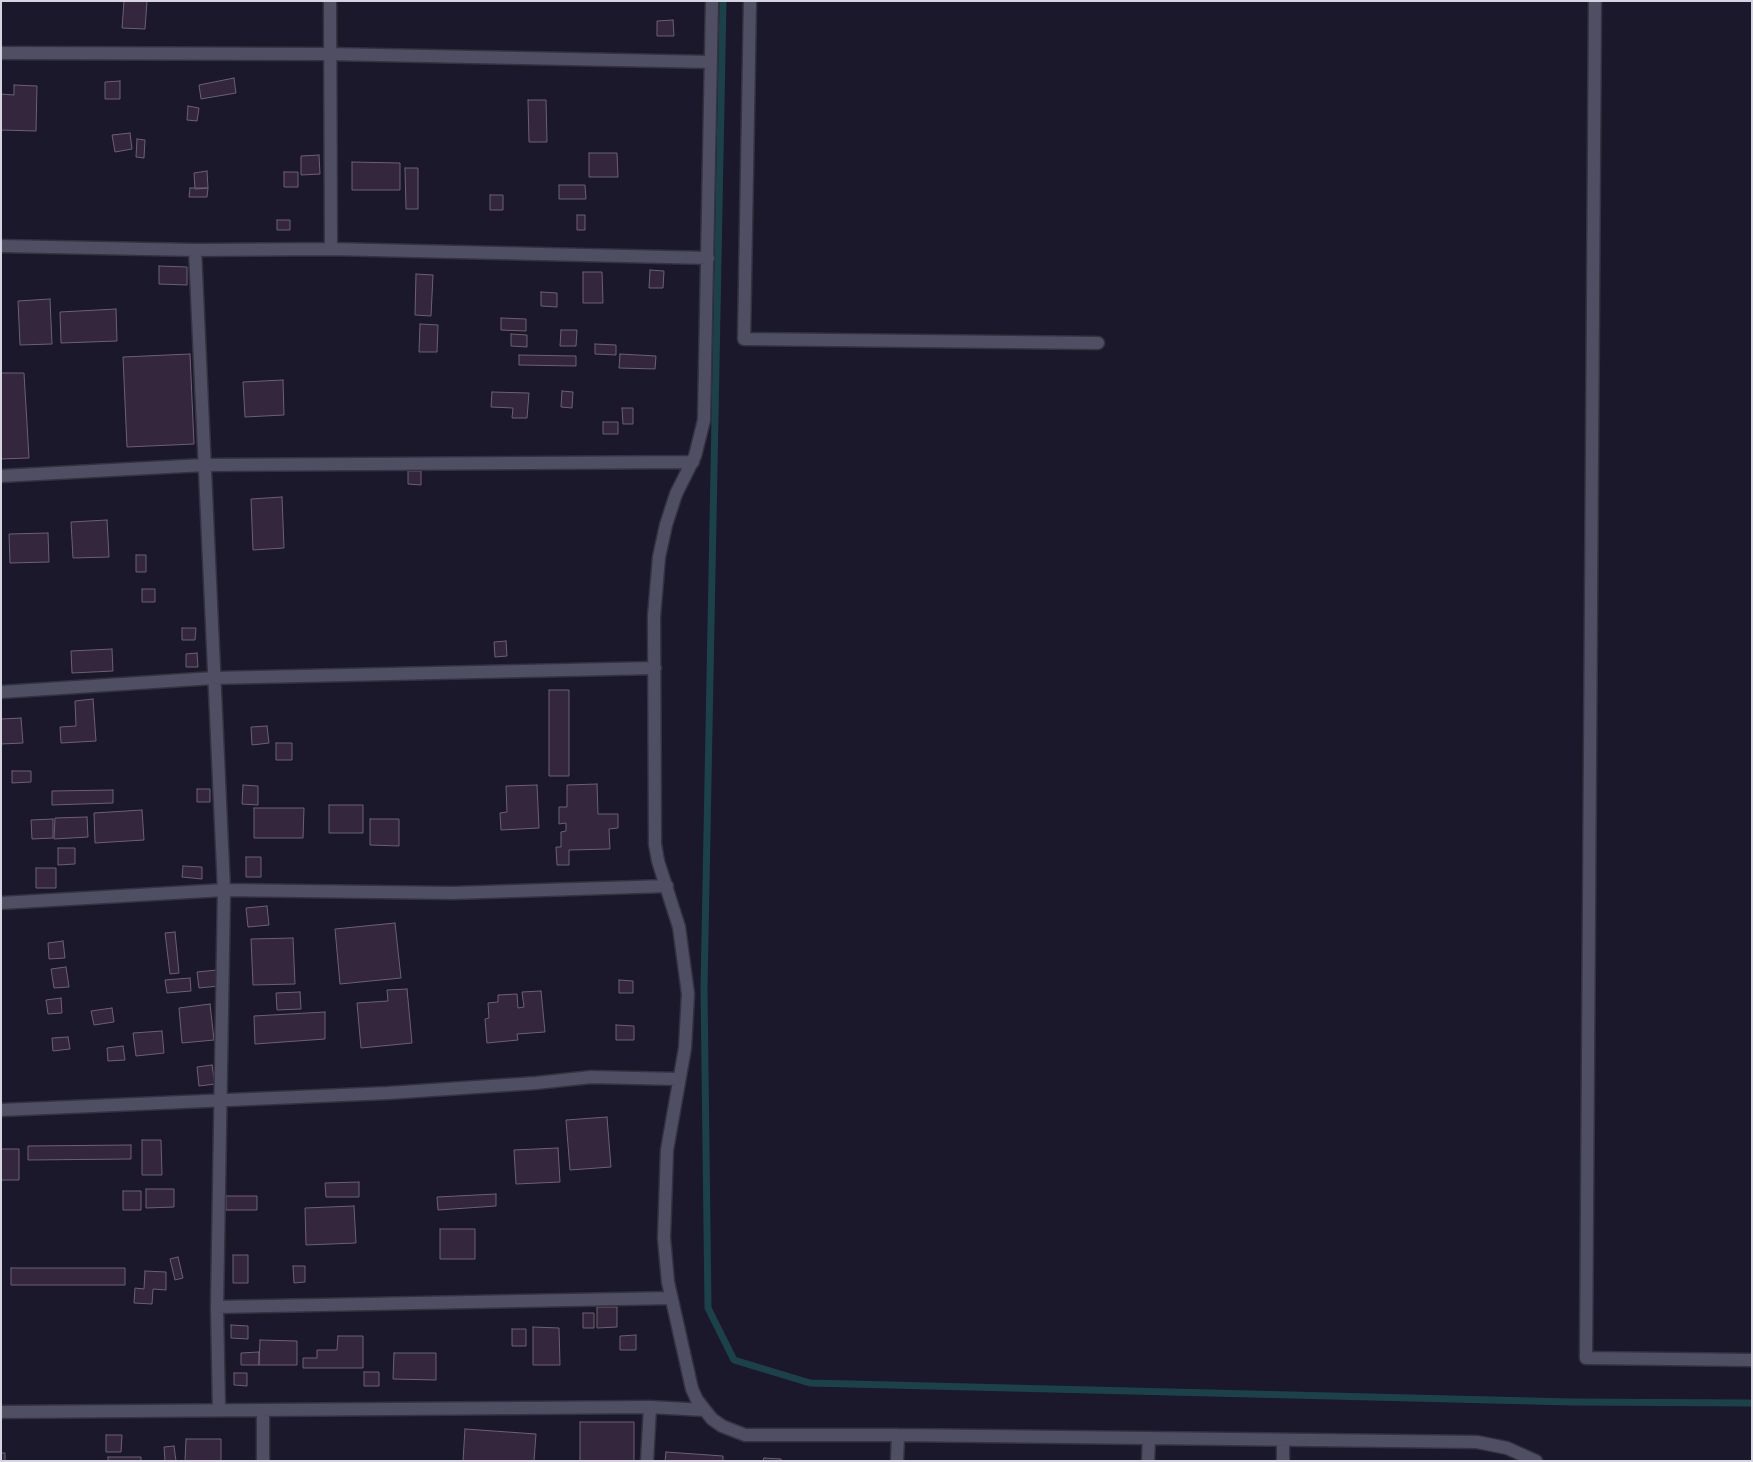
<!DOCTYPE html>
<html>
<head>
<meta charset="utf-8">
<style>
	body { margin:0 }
	#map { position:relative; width:1753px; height:1462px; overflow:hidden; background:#1a182a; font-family:Figtree,sans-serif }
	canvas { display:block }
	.frame { position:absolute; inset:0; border:2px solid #d5d4e1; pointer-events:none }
</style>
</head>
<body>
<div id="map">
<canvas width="1753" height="1462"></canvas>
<div class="frame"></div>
</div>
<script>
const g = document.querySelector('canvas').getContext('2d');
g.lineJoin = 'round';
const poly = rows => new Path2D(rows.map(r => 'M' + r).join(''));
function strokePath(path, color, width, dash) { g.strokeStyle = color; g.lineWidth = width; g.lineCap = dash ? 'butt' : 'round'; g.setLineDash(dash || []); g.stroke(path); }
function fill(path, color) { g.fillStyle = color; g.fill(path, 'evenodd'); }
const stream = poly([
	[723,1,704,988,708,1308,734,1360,810,1383,1572,1402,1752,1403]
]);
const building = poly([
	[124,1,147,1,145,29,122,28,124,1],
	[673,20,674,36,657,36,657,21,673,20],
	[234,78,236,93,201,99,199,85,234,78],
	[120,81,120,99,105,99,105,82,120,81],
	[14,85,37,86,36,131,1,130,1,94,14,95,14,85],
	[528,100,546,100,547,142,529,142,528,100],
	[188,106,199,108,197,121,187,120,188,106],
	[130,133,132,149,115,152,112,135,130,133],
	[137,139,145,140,144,158,136,157,137,139],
	[589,153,617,153,618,177,589,177,589,153],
	[319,155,320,174,301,175,301,156,319,155],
	[352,162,400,163,400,190,352,190,352,162],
	[405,168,418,168,418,209,406,209,405,168],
	[207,171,208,188,195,189,194,173,207,171],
	[284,172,298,172,298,187,284,187,284,172],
	[559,185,585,185,586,199,559,199,559,185],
	[190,188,208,188,207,197,189,197,190,188],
	[490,195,503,195,503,210,490,210,490,195],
	[577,215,585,215,585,230,577,230,577,215],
	[277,220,290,220,290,230,277,230,277,220],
	[159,266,187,267,187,285,159,284,159,266],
	[650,270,664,271,663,288,649,288,650,270],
	[583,272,602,272,603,303,583,303,583,272],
	[416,274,433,275,431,316,415,315,416,274],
	[541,292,557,293,557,307,541,306,541,292],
	[50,299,52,344,20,345,18,301,50,299],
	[116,309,117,341,61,343,60,312,116,309],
	[501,318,526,319,526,331,501,330,501,318],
	[420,324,438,325,437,352,419,352,420,324],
	[561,330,577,330,576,346,560,346,561,330],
	[511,334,527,335,527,347,511,346,511,334],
	[595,344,616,345,616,355,595,354,595,344],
	[190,354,194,444,127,447,123,357,190,354],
	[620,354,656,356,655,369,619,368,620,354],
	[519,355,576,356,576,366,519,365,519,355],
	[1,373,24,373,29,458,1,459,1,373],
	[283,380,284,415,245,417,243,382,283,380],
	[562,391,573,392,572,408,561,407,562,391],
	[492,392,529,393,527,418,512,418,513,408,491,407,492,392],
	[622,408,633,408,633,424,623,424,622,408],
	[603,422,618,422,618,434,603,434,603,422],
	[408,471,421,471,421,485,408,484,408,471],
	[282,497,284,548,253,550,251,499,282,497],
	[107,520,109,557,73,558,71,522,107,520],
	[48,533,49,562,10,563,9,534,48,533],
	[136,555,146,555,146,572,136,572,136,555],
	[142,589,155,589,155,602,142,602,142,589],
	[182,628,196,628,195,640,182,640,182,628],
	[506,641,507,656,495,657,494,642,506,641],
	[112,649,113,671,72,673,71,651,112,649],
	[197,653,198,667,186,667,186,654,197,653],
	[549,690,569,690,569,776,549,776,549,690],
	[93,699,96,741,61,743,60,727,76,726,75,701,93,699],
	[21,718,23,743,1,744,1,719,21,718],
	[267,726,269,743,252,745,251,727,267,726],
	[276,743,292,743,292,760,276,760,276,743],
	[12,771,31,771,31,782,12,783,12,771],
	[597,784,598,814,618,814,618,828,609,829,610,849,569,850,569,865,557,865,556,847,561,847,561,832,566,831,566,823,559,824,559,807,567,807,567,785,597,784],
	[243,785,258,786,258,805,242,804,243,785],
	[537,785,539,828,501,830,500,813,507,812,506,786,537,785],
	[197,789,210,789,210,802,197,802,197,789],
	[113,790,113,803,52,805,52,791,113,790],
	[329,805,363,805,363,833,329,833,329,805],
	[254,808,304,808,303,838,254,838,254,808],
	[142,810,144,840,95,843,94,813,142,810],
	[87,817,88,837,54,839,55,818,87,817],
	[53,819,53,838,32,839,31,820,53,819],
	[370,819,399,819,399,846,370,845,370,819],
	[58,848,75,848,75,864,58,865,58,848],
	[246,857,261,857,261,877,246,877,246,857],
	[183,866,202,867,202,879,182,877,183,866],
	[36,868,56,868,56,888,36,888,36,868],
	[267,906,269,925,248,927,246,908,267,906],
	[395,923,401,978,340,984,335,929,395,923],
	[175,932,179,973,170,974,165,933,175,932],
	[293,938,295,984,253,985,251,939,293,938],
	[63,941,65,958,49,959,48,943,63,941],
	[66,967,69,987,54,988,51,969,66,967],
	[217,970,219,986,199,988,197,972,217,970],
	[190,978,191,991,167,993,165,980,190,978],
	[619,980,633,981,633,993,619,993,619,980],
	[407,989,412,1043,361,1048,357,1003,388,1001,387,990,407,989],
	[541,991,545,1032,517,1034,518,1040,487,1043,485,1019,489,1018,488,1003,498,1002,498,995,517,994,518,1008,524,1007,522,992,541,991],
	[300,992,301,1009,277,1010,276,993,300,992],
	[61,998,62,1013,48,1014,46,1000,61,998],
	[210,1004,214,1040,182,1043,179,1008,210,1004],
	[112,1008,114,1022,94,1025,91,1011,112,1008],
	[325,1012,325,1039,255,1044,254,1016,325,1012],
	[616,1025,634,1026,634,1040,616,1040,616,1025],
	[162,1031,164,1053,136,1056,133,1033,162,1031],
	[68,1037,70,1049,53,1051,52,1038,68,1037],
	[123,1046,125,1060,108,1061,107,1048,123,1046],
	[212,1065,215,1084,199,1086,197,1067,212,1065],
	[607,1117,611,1167,570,1170,566,1120,607,1117],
	[142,1140,161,1140,162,1175,142,1175,142,1140],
	[131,1145,131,1159,28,1160,28,1146,131,1145],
	[558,1148,560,1182,516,1184,514,1150,558,1148],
	[1,1149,19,1149,19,1180,1,1180,1,1149],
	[359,1182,359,1197,326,1197,325,1183,359,1182],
	[146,1189,174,1189,174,1207,146,1208,146,1189],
	[123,1191,141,1191,141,1210,123,1210,123,1191],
	[496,1194,496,1206,438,1210,437,1197,496,1194],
	[226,1196,257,1196,257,1210,226,1210,226,1196],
	[354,1206,356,1243,306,1245,305,1208,354,1206],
	[440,1229,475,1229,475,1259,440,1259,440,1229],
	[233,1255,248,1255,248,1283,233,1283,233,1255],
	[178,1257,183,1278,175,1280,170,1259,178,1257],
	[293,1266,305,1266,305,1282,294,1283,293,1266],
	[11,1268,125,1268,125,1285,11,1285,11,1268],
	[145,1271,166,1272,166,1290,153,1289,152,1304,134,1303,135,1288,144,1289,145,1271],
	[597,1307,617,1307,617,1327,597,1328,597,1307],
	[583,1313,594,1313,594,1328,583,1328,583,1313],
	[231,1325,248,1326,248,1339,231,1338,231,1325],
	[533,1327,559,1328,560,1365,533,1365,533,1327],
	[512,1329,526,1329,526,1346,512,1346,512,1329],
	[636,1335,636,1350,620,1350,620,1336,636,1335],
	[338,1336,363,1336,363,1368,303,1368,303,1358,317,1358,317,1350,337,1350,338,1336],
	[260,1340,297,1341,297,1365,259,1365,260,1340],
	[259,1352,259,1365,241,1365,241,1353,259,1352],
	[394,1353,436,1353,436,1380,393,1379,394,1353],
	[364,1372,379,1372,379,1386,364,1386,364,1372],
	[234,1373,247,1373,247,1386,234,1385,234,1373],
	[580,1422,634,1422,634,1461,580,1461,580,1422],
	[465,1429,536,1434,534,1461,463,1461,465,1429],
	[106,1435,122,1435,121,1452,106,1452,106,1435],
	[186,1439,221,1439,221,1461,185,1461,186,1439],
	[174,1446,176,1461,165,1461,164,1447,174,1446],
	[666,1452,723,1456,723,1461,665,1461,666,1452],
	[1,1453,5,1453,5,1461,1,1461,1,1453],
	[108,1457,141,1457,141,1461,108,1461,108,1457],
	[764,1458,781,1459,781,1461,763,1461,764,1458]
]);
const minor = poly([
	[330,1,331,249],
	[712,1,704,420,695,456,676,494,666,525,659,557,654,616,655,844,658,861,679,927,688,994,685,1048,667,1150,664,1238,668,1282,692,1389,697,1400,712,1419,722,1426,745,1435,898,1435,1477,1442,1507,1448,1536,1461],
	[750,1,744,339,1098,343],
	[1595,1,1586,1358,1752,1360],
	[1,53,330,54,711,62],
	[1,246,195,250,331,249,708,258],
	[195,250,224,890,217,1307,219,1409],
	[1,476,204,465,693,462],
	[1,692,214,678,655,668],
	[1,903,224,890,453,893,667,886],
	[1,1110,388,1093,536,1083,591,1077,679,1079],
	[217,1307,671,1298],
	[1,1412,650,1407,704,1410],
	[1283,1440,1283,1461],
	[263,1461,263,1410],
	[647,1461,650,1407],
	[897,1461,898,1435],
	[1148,1461,1149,1439]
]);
strokePath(stream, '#1d4149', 7);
fill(building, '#34263c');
strokePath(building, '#6d6074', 1);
strokePath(minor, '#343240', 15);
strokePath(minor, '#4f4e63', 12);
</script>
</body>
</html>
